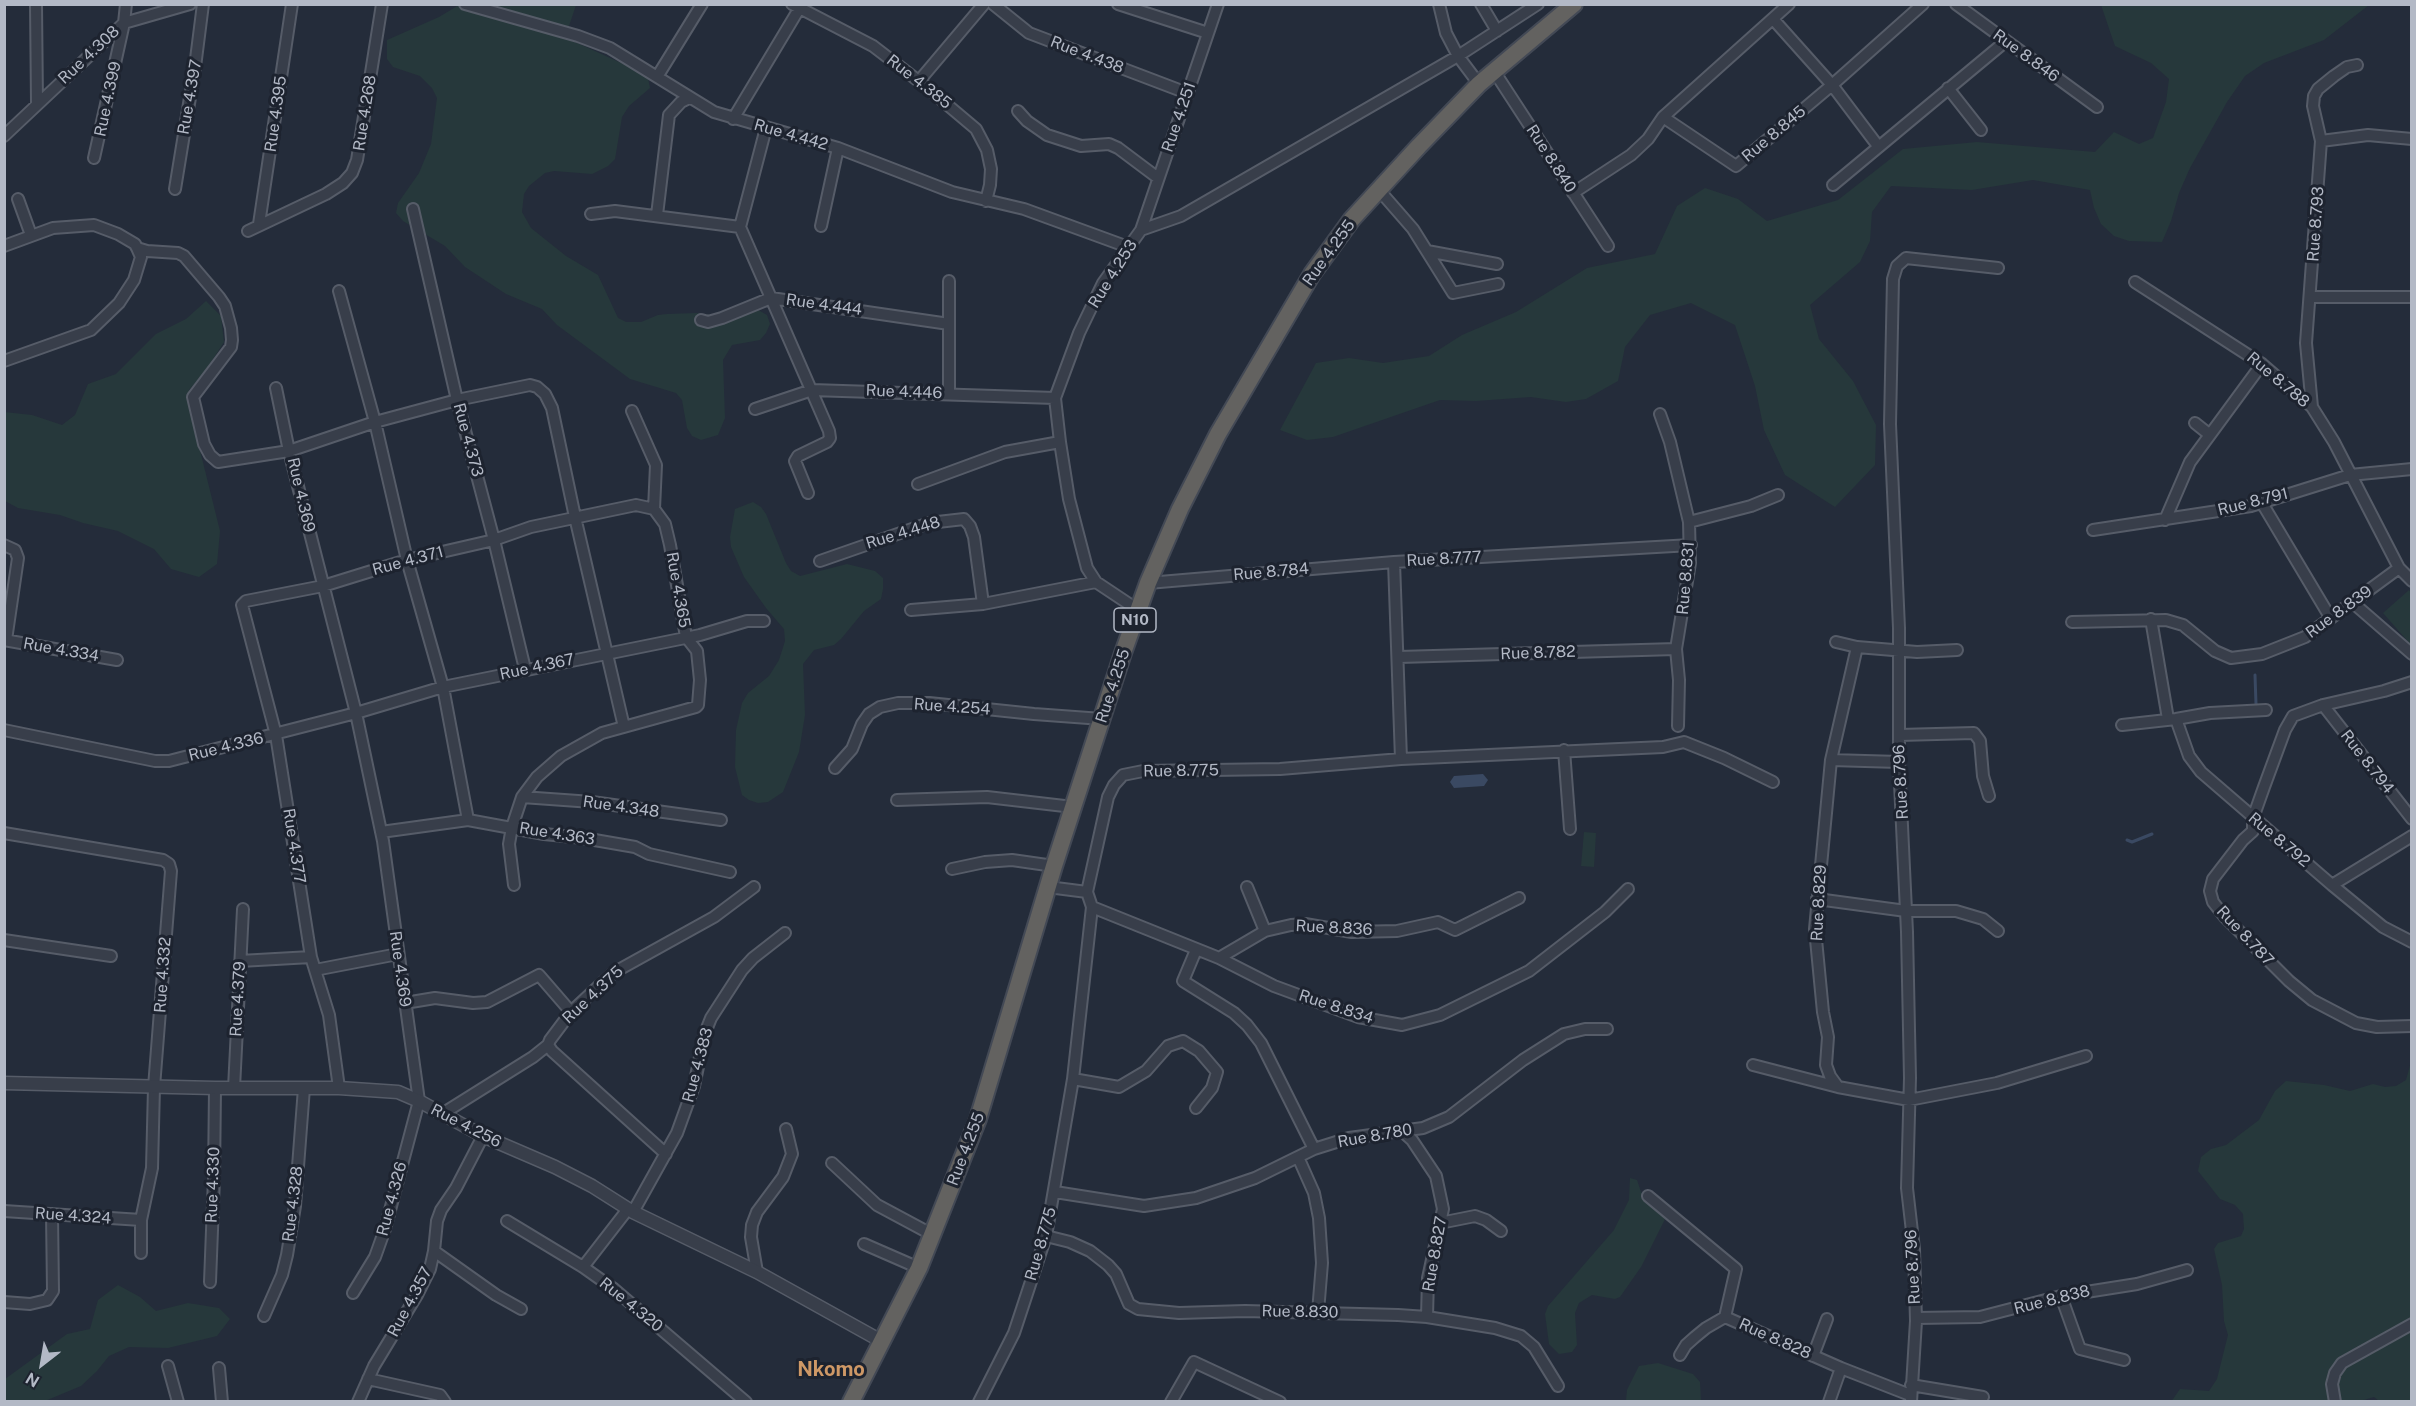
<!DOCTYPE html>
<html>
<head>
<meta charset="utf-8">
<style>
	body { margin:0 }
	#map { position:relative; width:2416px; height:1406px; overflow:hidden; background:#242c3a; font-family:"Public Sans",sans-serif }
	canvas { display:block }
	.frame { position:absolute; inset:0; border:6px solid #b3b9c6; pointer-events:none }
	.north { position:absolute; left:12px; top:1334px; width:60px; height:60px; -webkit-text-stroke:4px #1d232f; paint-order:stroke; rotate:211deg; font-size:16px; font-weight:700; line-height:24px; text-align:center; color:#b3b9c6 }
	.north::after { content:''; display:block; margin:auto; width:21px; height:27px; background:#b3b9c6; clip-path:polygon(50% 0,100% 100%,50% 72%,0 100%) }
</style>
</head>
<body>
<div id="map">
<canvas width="2416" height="1406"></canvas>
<div class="frame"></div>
<div class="north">N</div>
</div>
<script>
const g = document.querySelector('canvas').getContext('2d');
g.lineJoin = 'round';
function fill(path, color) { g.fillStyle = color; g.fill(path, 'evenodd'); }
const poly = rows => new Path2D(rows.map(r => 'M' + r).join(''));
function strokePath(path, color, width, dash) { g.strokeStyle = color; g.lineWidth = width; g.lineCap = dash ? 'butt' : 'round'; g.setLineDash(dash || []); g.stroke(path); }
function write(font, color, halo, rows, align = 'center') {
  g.font = font + ' "Public Sans",sans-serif'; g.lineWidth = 6; g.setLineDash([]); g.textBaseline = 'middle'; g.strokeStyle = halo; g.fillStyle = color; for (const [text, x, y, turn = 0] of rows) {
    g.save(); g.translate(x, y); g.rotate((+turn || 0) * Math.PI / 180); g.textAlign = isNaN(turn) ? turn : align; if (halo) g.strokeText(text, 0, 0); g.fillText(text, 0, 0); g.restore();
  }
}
const green = poly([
	[459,5,576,5,569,26,573,41,632,68,648,78,650,88,629,106,622,117,615,159,608,166,592,174,554,171,545,173,529,186,524,194,522,212,531,228,566,256,598,275,618,318,626,322,641,322,658,315,667,314,696,313,731,318,758,310,767,315,770,324,766,333,760,340,732,345,723,360,725,418,718,435,701,440,692,436,687,428,682,400,676,393,630,379,557,325,542,309,506,294,465,267,445,246,403,221,396,213,398,203,419,173,431,144,437,98,432,88,420,76,393,67,387,59,387,40,439,17],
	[2101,5,2369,5,2324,40,2264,63,2245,76,2227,102,2190,168,2179,193,2171,221,2162,242,2129,241,2114,236,2101,224,2094,208,2090,190,2033,180,1972,190,1891,186,1872,212,1870,241,1860,262,1810,305,1819,339,1853,381,1876,425,1875,465,1835,507,1785,475,1764,430,1755,386,1735,325,1691,303,1650,315,1625,347,1618,381,1586,399,1566,402,1531,397,1476,401,1440,400,1333,437,1307,440,1280,430,1316,363,1349,358,1383,363,1429,356,1462,335,1516,312,1587,268,1655,254,1677,206,1705,188,1738,199,1767,221,1838,200,1903,149,1977,142,2095,152,2114,132,2139,144,2153,138,2166,102,2169,79,2151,63,2115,46],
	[206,301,221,316,224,342,206,370,189,390,191,414,220,531,217,564,199,577,171,569,154,549,118,531,83,523,60,515,18,508,5,501,4,412,32,415,62,425,75,415,88,384,116,374,156,334,186,319],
	[753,502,761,507,766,514,786,563,791,571,800,576,847,564,875,571,883,578,883,589,881,599,864,611,841,639,834,645,814,650,803,664,805,715,799,752,783,792,768,802,758,803,749,800,742,795,735,767,736,730,742,703,748,693,769,676,779,660,785,641,784,629,766,608,744,577,731,547,730,537,735,509],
	[2409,590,2411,593,2411,645,2383,613],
	[1584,832,1596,833,1594,867,1581,866],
	[2411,1062,2411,1401,2379,1401,2374,1397,2357,1402,2171,1402,2180,1389,2209,1391,2217,1379,2228,1335,2224,1321,2222,1285,2214,1249,2218,1243,2241,1236,2244,1229,2243,1214,2235,1205,2220,1199,2198,1171,2201,1157,2211,1149,2226,1145,2259,1120,2275,1091,2286,1081,2324,1085,2350,1091,2373,1084,2385,1087,2396,1086,2406,1080],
	[1630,1178,1637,1180,1641,1192,1656,1206,1665,1219,1641,1267,1620,1297,1615,1299,1592,1295,1579,1303,1575,1313,1577,1345,1572,1352,1559,1354,1549,1344,1545,1314,1548,1306,1614,1230,1629,1200],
	[118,1285,140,1297,156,1311,188,1303,219,1308,230,1319,217,1336,168,1348,129,1347,109,1356,97,1371,81,1386,45,1401,5,1401,5,1379,67,1334,90,1329,98,1300],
	[1658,1363,1693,1374,1700,1382,1701,1401,1626,1401,1627,1390,1639,1366]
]);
const water = poly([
	[1483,774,1488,780,1484,786,1454,788,1450,782,1454,776]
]);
const stream = poly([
	[2255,675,2256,704],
	[2127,840,2132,842,2152,834]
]);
const minor = poly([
	[36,4,37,103],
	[465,4,578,36,610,48,714,112,838,148,952,192,1024,209,1128,247],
	[792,4,873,46,925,86,976,129,987,150,991,169,990,185,986,201],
	[993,4,1029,33,1187,93],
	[1118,4,1208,33],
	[1439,4,1446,33,1458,56,1479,84],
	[1481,4,1497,31],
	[1789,4,1663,117,1736,166,1832,85,1923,4],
	[1956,4,2097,107],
	[1773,19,1832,85,1878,146],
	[1494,71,1608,246],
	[657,77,702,4],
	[919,81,984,4],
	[1948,88,1981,130],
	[1018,111,1027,121,1047,135,1081,146,1109,144,1118,148,1158,178],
	[733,119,802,4],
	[766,128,740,227,771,298,949,324,949,394],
	[4,136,124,23,190,4],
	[2321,141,2368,135,2412,139],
	[94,158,124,23,126,4],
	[1833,185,2006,41],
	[175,189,195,67,203,4],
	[1379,190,1413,229,1453,293,1498,284],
	[1573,193,1631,155,1648,139,1663,117],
	[18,199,31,235],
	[413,209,457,400,494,540,525,669],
	[591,214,615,211,740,227],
	[657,215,669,115,681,102,689,98],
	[259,224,292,4],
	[821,226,838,148],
	[1141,230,1218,4],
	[248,231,326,194,343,183,352,173,357,160,382,4],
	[4,246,53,228,94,225,118,234,135,244,137,248,147,251,178,253,184,256,219,297,225,306,231,328,232,340,231,347,193,397,204,444,210,455,218,462,289,451,276,388],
	[1427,251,1497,264],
	[949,281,949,324],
	[2135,282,2262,364,2312,407,2334,442,2399,568,2412,581],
	[2311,297,2412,297],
	[701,320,708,322,722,318,771,298,829,431,830,438,827,442,798,456,795,461,808,493],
	[4,361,91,330,119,303,134,280,141,257,137,248],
	[2312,407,2306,343,2321,141,2313,106,2314,96,2318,89,2334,76,2347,67,2357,65],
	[755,409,812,390,1055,398],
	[632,411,656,465,654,509],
	[1660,414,1670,442,1689,522],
	[2195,423,2210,435],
	[918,484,1005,452,1060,442],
	[2262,503,2330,617],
	[2165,520,2190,462,2262,364],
	[2093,530,2251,506,2350,475,2412,469],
	[4,545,15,550,18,558,6,640],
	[820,561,929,523,964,519,970,526,974,537,983,604,1096,582],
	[1148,583,1394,562],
	[2352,602,2412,654],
	[911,610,983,604],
	[1138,610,1096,582,1087,568,1069,499,1060,442,1055,398,1079,333,1103,283,1141,230,1181,216,1458,56,1538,4],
	[2151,619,2168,719],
	[2072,622,2166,620,2183,625,2215,651,2231,658,2262,654,2305,637,2399,568],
	[4,640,117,660],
	[1836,642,1857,647,1917,652,1957,650],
	[1857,647,1831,760,1815,929,1823,1012,1828,1037,1826,1065,1830,1076,1838,1087,1909,1100,1997,1083,2086,1056],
	[1399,657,1676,649],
	[2412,682,2384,691,2323,705,2293,716,2285,730,2264,787,2253,818,2253,831,2243,840,2213,879,2210,891,2213,902,2224,916,2289,981,2312,1000,2356,1023,2377,1027,2412,1026],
	[2323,705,2412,819],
	[2176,719,2189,756,2201,772,2332,885,2412,836],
	[2122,725,2176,719,2210,713,2266,710],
	[1678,726,1679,680,1676,649,1690,563,1689,522,1751,506,1778,495],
	[4,730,155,761,169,761,356,713,443,687,407,560,375,422,339,291],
	[1899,735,1974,733,1980,741,1983,776,1989,796],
	[1564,750,1570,829],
	[1401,759,1394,562,1691,545],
	[1831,760,1899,762],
	[835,768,852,749,862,724,869,714,880,707,898,703,929,703,1034,714,1102,719],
	[522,797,592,802,721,820],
	[897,800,987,797,1073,807],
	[468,820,443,687,700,635,747,621,764,621],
	[381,832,468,820,544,834,583,838,635,847,649,854,730,872],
	[4,833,163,860,169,864,171,871,154,1087,152,1168,141,1220,141,1253],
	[952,869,985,862,1012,860,1054,866],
	[2332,885,2383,927,2412,942],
	[1048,887,1087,892],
	[1247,887,1265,931],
	[1817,899,1906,911,1956,911,1983,919,1998,931],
	[1092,907,1219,958,1274,986,1358,1017,1402,1025,1440,1015,1529,971,1605,912,1628,889],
	[4,940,111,956],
	[1196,950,1183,981,1234,1013,1247,1025,1261,1043,1314,1149],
	[1219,958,1265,931,1291,925,1305,924,1352,932,1397,931,1438,922,1455,930,1519,898],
	[240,961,311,957],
	[315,970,398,954],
	[405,1003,435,998,473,1003,487,1002,539,975,571,1012],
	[548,1045,552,1051,666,1154],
	[1753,1065,1838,1087],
	[1073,1079,1119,1087,1146,1071,1168,1046,1183,1041,1199,1051,1217,1072,1212,1088,1196,1108],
	[234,1088,243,909],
	[339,1088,329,1015,311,957,276,735,242,605,246,601,323,586,407,560,494,540,531,527,636,505,654,509,665,524,670,545,686,637,697,651,700,680,698,705,696,707,602,733,561,756,537,777,522,797,512,827,509,844,514,885],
	[442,1114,533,1057,548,1045,550,1040,571,1012,613,973,714,917,754,887],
	[1402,1131,1412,1140,1436,1176,1443,1209,1428,1278,1427,1317],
	[1298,1157,1314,1193,1319,1218,1322,1263,1318,1312],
	[832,1163,877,1205,933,1235],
	[1055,1192,1144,1206,1196,1198,1255,1178,1314,1149,1349,1138,1423,1128,1449,1117,1523,1060,1564,1034,1585,1029,1607,1029],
	[1648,1196,1736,1269,1725,1317,1841,1368,1910,1395],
	[4,1211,141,1220],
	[633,1212,677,1133,694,1086,705,1033,711,1018,742,970,753,958,785,933],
	[507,1221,583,1267,614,1289,746,1402],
	[1440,1223,1475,1216,1486,1220,1501,1231],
	[1046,1236,1070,1242,1090,1251,1108,1265,1116,1274,1129,1304,1138,1309,1179,1313,1245,1311,1398,1315,1427,1317,1495,1328,1521,1336,1534,1347,1558,1386],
	[864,1244,919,1268],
	[434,1251,496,1295,521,1309],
	[583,1267,628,1209],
	[757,1272,751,1237,752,1225,757,1212,783,1177,792,1154,786,1129],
	[210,1282,214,1178,215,1088],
	[353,1293,375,1257,385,1229,419,1101,383,841,356,713,289,451,375,422,457,400,530,385,537,387,545,394,552,408,575,517,624,727],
	[2061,1296,2080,1349,2124,1360],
	[4,1302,30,1304,47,1300,53,1291,52,1214],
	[264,1316,282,1275,287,1255,295,1206,304,1088],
	[1916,1318,1980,1317,2061,1296,2137,1284,2187,1270],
	[1680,1355,1686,1345,1695,1337,1706,1328,1725,1317],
	[1813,1356,1827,1319],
	[168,1366,178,1402],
	[219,1368,222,1402],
	[368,1379,440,1395,445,1402],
	[1911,1385,1983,1397],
	[358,1402,374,1366,417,1295,430,1269,434,1251,437,1221,441,1210,456,1188,483,1136],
	[979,1402,1014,1333,1046,1236,1073,1079,1092,907,1087,892,1108,797,1114,785,1123,775,1143,771,1280,769,1401,759,1663,747,1684,742,1724,758,1773,782],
	[1171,1402,1194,1362,1280,1402],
	[1829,1402,1841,1368],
	[1911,1402,1916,1321,1914,1249,1907,1188,1910,1078,1907,932,1899,762,1899,628,1890,424,1893,279,1897,266,1906,258,1998,268],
	[2335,1402,2332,1384,2335,1373,2342,1363,2412,1324]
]);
const tertiary = poly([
	[4,1083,215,1088,339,1088,398,1092,419,1101,483,1136,555,1167,592,1186,633,1212,757,1272,883,1342]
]);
const trunk = poly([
	[851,1402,919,1268,978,1119,1054,866,1123,653,1148,583,1180,509,1218,434,1312,274,1352,219,1419,146,1479,84,1574,4]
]);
const shields = [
	[1135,620,42]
];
const shieldNames = [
	["N10",1135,620]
];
const streetNames = [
	["Rue 4.308",89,55,-43],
	["Rue 4.438",1087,55,21],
	["Rue 8.846",2026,56,36],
	["Rue 4.385",919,82,38],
	["Rue 4.397",190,97,-80],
	["Rue 4.399",108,99,-78],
	["Rue 4.268",365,113,-81],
	["Rue 4.395",276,114,-82],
	["Rue 4.251",1179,117,-71],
	["Rue 8.845",1774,134,-40],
	["Rue 4.442",791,135,16],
	["Rue 8.840",1551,159,57],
	["Rue 8.793",2316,224,-86],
	["Rue 4.255",1329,253,-54],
	["Rue 4.253",1113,274,-58],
	["Rue 4.444",824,305,8],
	["Rue 8.788",2278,380,40],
	["Rue 4.446",904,392,2],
	["Rue 4.373",468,440,75],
	["Rue 4.369",301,495,77],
	["Rue 8.791",2253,502,-14],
	["Rue 4.448",903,533,-17],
	["Rue 8.777",1444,559,-3],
	["Rue 4.371",408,561,-15],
	["Rue 8.784",1271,572,-5],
	["Rue 8.831",1686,578,-85],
	["Rue 4.365",678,590,80],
	["Rue 8.839",2339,612,-36],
	["Rue 4.334",61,650,10],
	["Rue 8.782",1538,653,-2],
	["Rue 4.367",537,667,-12],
	["Rue 4.255",1113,686,-72],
	["Rue 4.254",952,707,4],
	["Rue 4.336",226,747,-14],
	["Rue 8.794",2367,762,52],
	["Rue 8.775",1181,771,-1],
	["Rue 8.796",1901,782,-93],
	["Rue 4.348",621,807,8],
	["Rue 4.363",557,834,9],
	["Rue 8.792",2279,840,40],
	["Rue 4.377",294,846,81],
	["Rue 8.829",1819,903,-87],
	["Rue 8.836",1334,928,3],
	["Rue 8.787",2245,936,47],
	["Rue 4.369",400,969,82],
	["Rue 4.332",163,975,-86],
	["Rue 4.375",593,995,-43],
	["Rue 4.379",238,999,-87],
	["Rue 8.834",1336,1007,18],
	["Rue 4.383",698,1065,-75],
	["Rue 4.256",466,1126,27],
	["Rue 8.780",1375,1136,-10],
	["Rue 4.255",966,1149,-69],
	["Rue 4.330",213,1185,-88],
	["Rue 4.326",392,1199,-75],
	["Rue 4.328",293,1204,-83],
	["Rue 4.324",73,1216,4],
	["Rue 8.775",1041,1244,-74],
	["Rue 8.827",1435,1254,-80],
	["Rue 8.796",1913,1267,-93],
	["Rue 8.838",2052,1300,-14],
	["Rue 4.357",410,1302,-62],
	["Rue 4.320",631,1305,39],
	["Rue 8.830",1300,1312,1],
	["Rue 8.828",1775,1339,24]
];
const quarterNames = [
	["Nkomo",831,1370]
];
fill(green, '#26383b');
fill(water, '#3a4962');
strokePath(stream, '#3a4962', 3);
strokePath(minor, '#565c68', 14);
strokePath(tertiary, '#565c68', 15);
strokePath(trunk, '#434955', 20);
strokePath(minor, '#383e4a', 10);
strokePath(tertiary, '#383e4a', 12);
strokePath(trunk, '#636260', 16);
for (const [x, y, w] of shields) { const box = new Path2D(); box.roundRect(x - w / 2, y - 12, w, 24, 4.5); g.fillStyle = '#1d232f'; g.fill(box); strokePath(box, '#b3b9c6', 1.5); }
write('bold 15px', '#b3b9c6', null, shieldNames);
write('16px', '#b3b9c6', '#1d232f', streetNames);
write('bold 20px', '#ce9866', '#1d232f', quarterNames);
</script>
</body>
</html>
